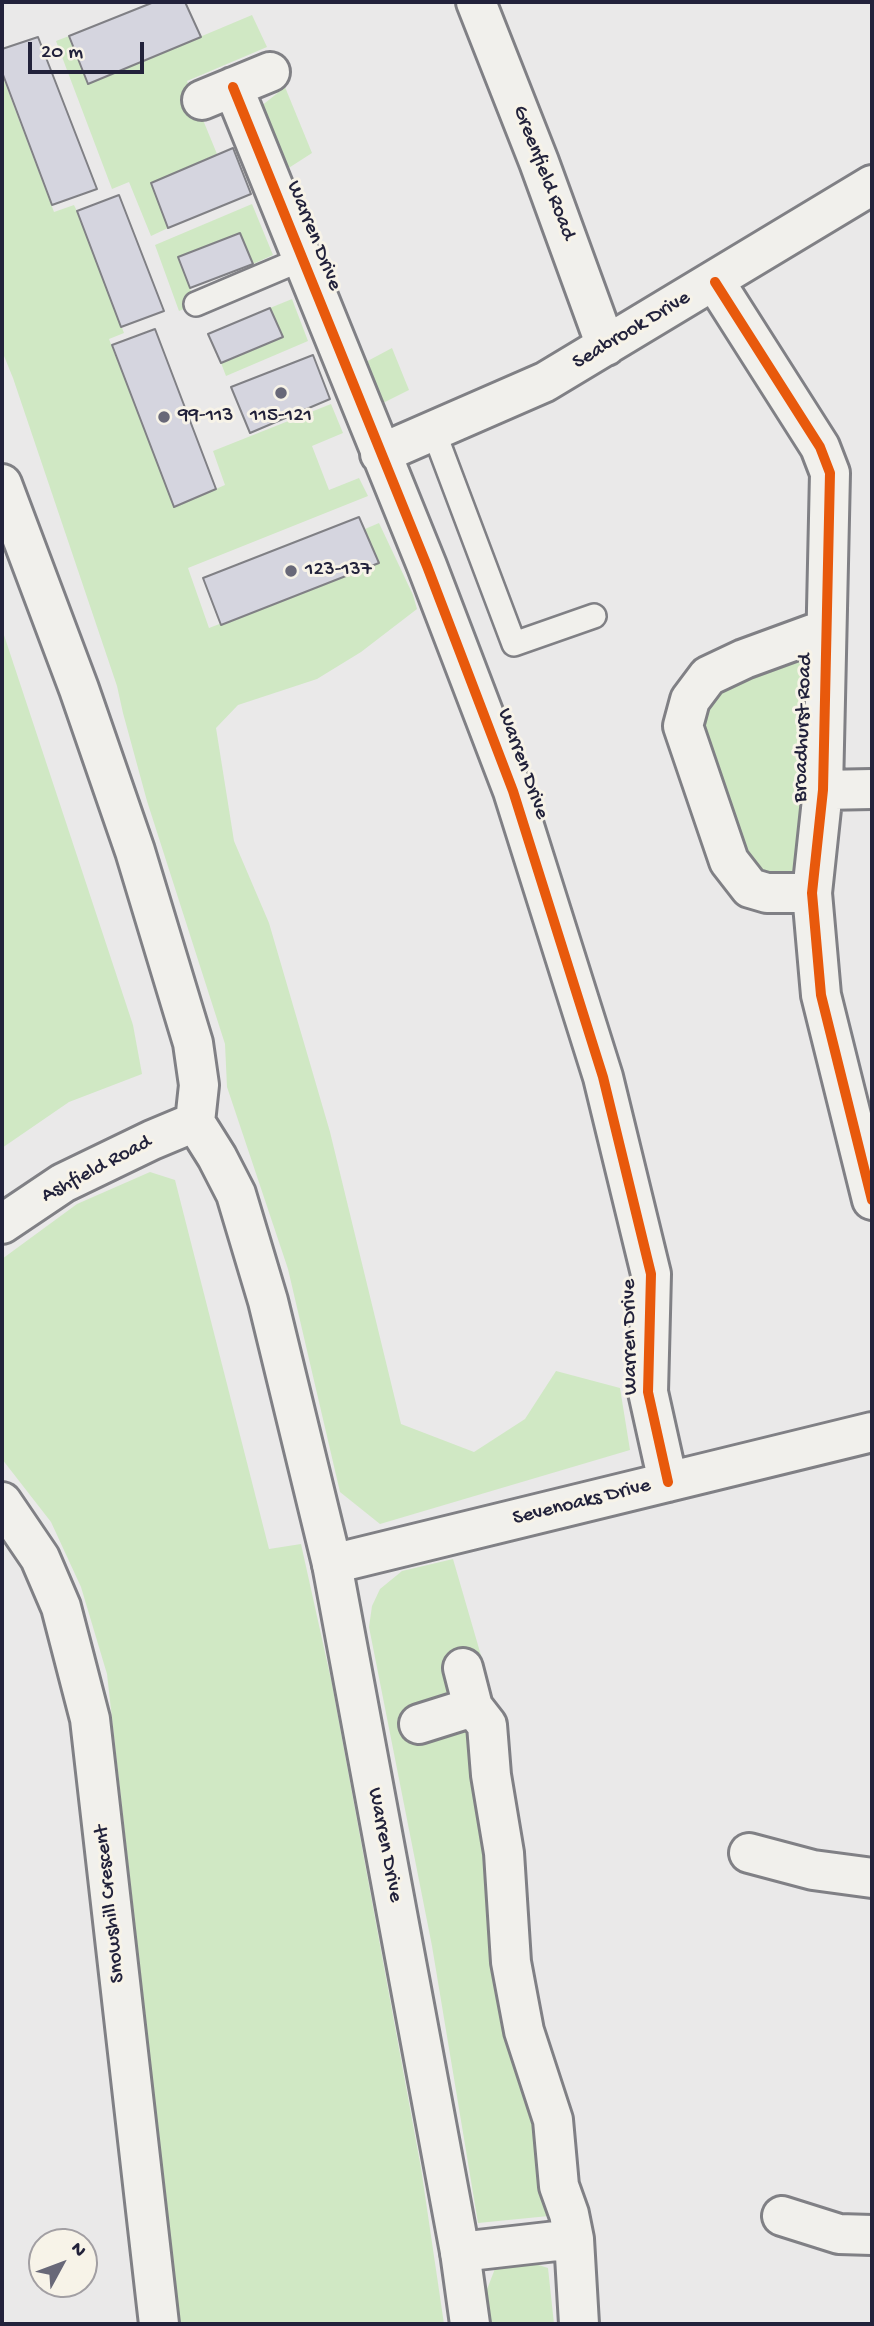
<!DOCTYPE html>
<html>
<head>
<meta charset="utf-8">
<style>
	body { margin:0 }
	#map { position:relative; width:874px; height:2326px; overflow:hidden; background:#eae9e9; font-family:"Gochi Hand",sans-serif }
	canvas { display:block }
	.frame { position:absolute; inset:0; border:4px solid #22223b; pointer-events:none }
	.north { position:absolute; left:28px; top:2228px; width:70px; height:70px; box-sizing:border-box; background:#f7f3e8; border:2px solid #a29fa3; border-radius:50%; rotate:49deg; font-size:19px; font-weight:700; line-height:28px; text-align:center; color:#22223b }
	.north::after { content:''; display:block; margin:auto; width:24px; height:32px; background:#686878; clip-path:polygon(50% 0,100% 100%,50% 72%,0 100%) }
	.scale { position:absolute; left:28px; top:42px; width:116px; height:32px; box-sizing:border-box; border:4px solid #22223b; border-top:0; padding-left:9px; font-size:21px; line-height:24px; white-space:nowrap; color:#22223b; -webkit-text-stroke:5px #f7f3e8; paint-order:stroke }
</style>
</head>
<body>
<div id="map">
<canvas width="874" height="2326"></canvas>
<div class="frame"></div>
<div class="north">N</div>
<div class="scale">20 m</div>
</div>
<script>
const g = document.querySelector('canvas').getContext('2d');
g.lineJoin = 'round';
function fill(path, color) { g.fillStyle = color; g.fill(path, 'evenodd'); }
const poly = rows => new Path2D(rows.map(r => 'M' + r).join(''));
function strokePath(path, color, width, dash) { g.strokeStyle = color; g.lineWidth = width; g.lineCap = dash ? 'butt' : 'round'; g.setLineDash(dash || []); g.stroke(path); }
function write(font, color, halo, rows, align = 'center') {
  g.font = font + ' "Gochi Hand",sans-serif'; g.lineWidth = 6; g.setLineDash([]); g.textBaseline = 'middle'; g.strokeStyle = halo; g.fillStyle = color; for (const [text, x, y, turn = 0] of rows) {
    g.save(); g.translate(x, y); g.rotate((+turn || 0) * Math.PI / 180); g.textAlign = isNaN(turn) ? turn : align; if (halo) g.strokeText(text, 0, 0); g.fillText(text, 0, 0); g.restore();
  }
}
const green = poly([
	[252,15,267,47,187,81,217,154,151,183,168,228,151,236,129,182,112,189,56,41,69,36,88,84],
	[2,75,54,212,74,205,77,211,124,333,109,339,174,507,225,485,213,451,331,404,343,433,312,446,329,490,359,478,368,496,188,568,209,628,378,563,365,529,379,523,413,595,417,609,361,652,317,679,238,705,216,728,234,841,269,923,330,1132,401,1424,474,1452,525,1419,556,1371,620,1388,630,1450,380,1524,340,1492,288,1269,227,1087,225,1044,147,801,123,713,117,686,13,378,2,351],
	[285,87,312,153,270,180,245,119],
	[252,204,273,255,253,264,240,233,178,257,196,304,179,311,155,245],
	[292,299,308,341,226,376,221,363,282,337,270,308],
	[392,348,409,390,363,413,347,372],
	[2,629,133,1025,142,1074,69,1102,2,1148],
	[812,635,807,802,794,894,750,888,690,700],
	[150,1172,175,1180,269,1549,301,1544,332,1684,421,2168,444,2324,180,2324,107,1674,81,1587,51,1522,2,1459,2,1259,77,1204],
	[453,1559,482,1659,491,1775,569,2214,478,2223,432,1946,369,1627,372,1606,380,1589,402,1571],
	[523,2260,548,2268,554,2324,491,2324,486,2292,496,2266]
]);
const building = poly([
	[154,2,185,2,201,37,88,84,69,36,154,2],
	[38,37,97,189,52,205,2,72,2,49,38,37],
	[233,148,251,194,168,228,151,183,233,148],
	[119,195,164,311,121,327,77,211,119,195],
	[240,233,253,264,190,288,178,257,240,233],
	[270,308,283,337,221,363,208,334,270,308],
	[155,329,216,489,174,507,112,345,155,329],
	[313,355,330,399,250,433,231,387,313,355],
	[359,517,379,563,221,625,203,578,359,517]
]);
const lane = poly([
	[196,304,302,259],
	[434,432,514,644,594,616]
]);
const street = poly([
	[476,2,539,162,606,346],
	[233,87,427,566,513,791,603,1077,651,1274,648,1392,668,1482],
	[202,100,270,72],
	[715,282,820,447,830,473,823,790,812,893,821,995,872,1200],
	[380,454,545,382,872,185],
	[823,790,872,789],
	[812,893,767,893,750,888,729,861,683,726,690,700,708,676,744,659,826,629],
	[2,1502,40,1558,61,1607,90,1719,159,2324],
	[332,1564,872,1432],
	[463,1668,473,1707,487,1725,491,1775,504,1853,511,1962,524,2031,553,2120,559,2186,569,2214,574,2239,579,2324],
	[419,1724,473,1707],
	[749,1853,813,1870,872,1878],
	[782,2216,839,2234,872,2235],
	[460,2252,574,2239]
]);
const secondary = poly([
	[2,484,79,689,135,851,193,1043,199,1085,195,1122,217,1157,236,1194,268,1301,332,1564,460,2252,470,2324],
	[2,1224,63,1183,152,1140,195,1122]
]);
const cycleway = poly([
	[233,87,427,566,513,791,603,1077,651,1274,648,1392,668,1482],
	[715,282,820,447,830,473,823,790,812,893,821,995,872,1200]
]);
const markers = [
	[281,393,7,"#686878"],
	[164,417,7,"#686878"],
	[291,571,7,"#686878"]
];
const streetNames = [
	["Greenfield Road",543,173,69],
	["Warren Drive",313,236,68],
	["Seabrook Drive",632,331,-31],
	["Broadhurst Road",804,728,-88],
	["Warren Drive",522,764,70],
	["Ashfield Road",97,1170,-28],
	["Warren Drive",631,1337,-91],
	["Sevenoaks Drive",582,1503,-14],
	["Warren Drive",384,1845,79],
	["Snowshill Crescent",111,1904,-96]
];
const poiNames = [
	["99-113",178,417],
	["115-121",281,417,"center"],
	["123-137",305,571]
];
fill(green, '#d0e8c4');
fill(building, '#d5d5df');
strokePath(building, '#808085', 2);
strokePath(lane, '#808085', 28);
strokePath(street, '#808085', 44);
strokePath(secondary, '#808085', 44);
strokePath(lane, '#f1f0ec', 23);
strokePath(street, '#f1f0ec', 38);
strokePath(secondary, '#f1f0ec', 38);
strokePath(cycleway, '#e8590c', 10);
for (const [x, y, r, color] of markers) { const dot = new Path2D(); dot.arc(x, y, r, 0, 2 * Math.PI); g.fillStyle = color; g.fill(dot); strokePath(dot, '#f7f3e8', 2.5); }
write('21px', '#22223b', '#f7f3e8', streetNames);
write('21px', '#22223b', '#f7f3e8', poiNames, 'left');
</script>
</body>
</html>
